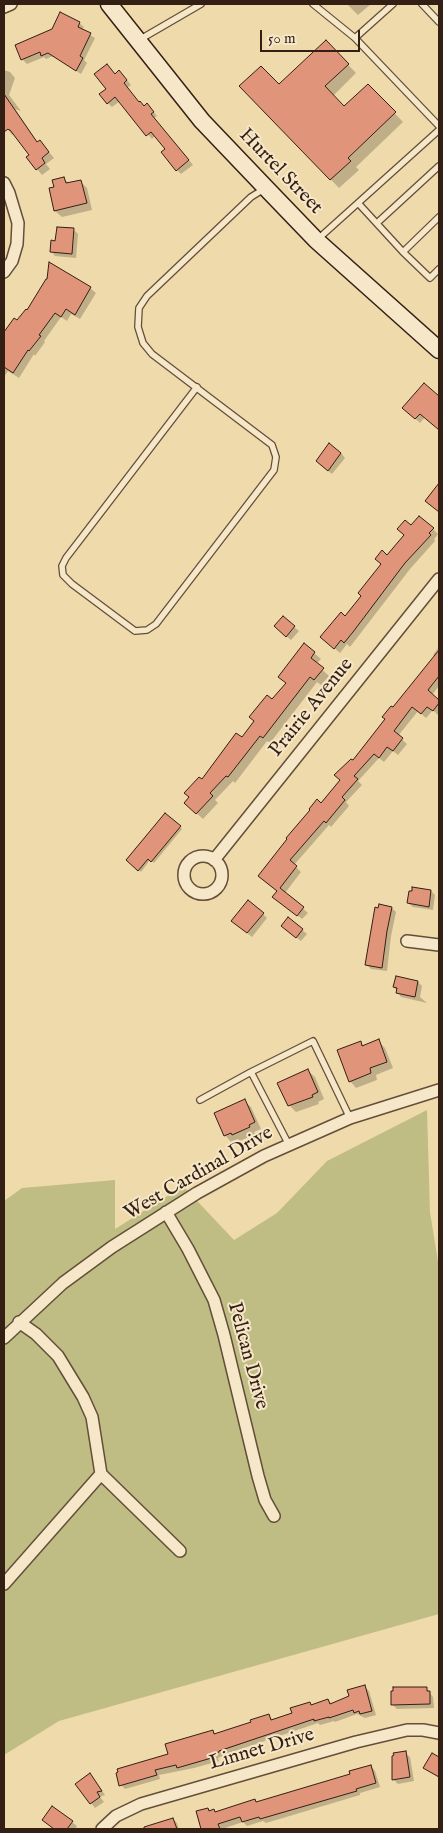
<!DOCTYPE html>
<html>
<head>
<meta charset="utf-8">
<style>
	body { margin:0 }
	#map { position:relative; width:443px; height:1833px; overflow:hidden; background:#efdaab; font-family:"IM FELL English",serif }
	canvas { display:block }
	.frame { position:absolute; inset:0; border:5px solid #341f15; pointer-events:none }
	.scale { position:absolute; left:260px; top:30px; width:100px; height:22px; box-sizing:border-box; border:2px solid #341f15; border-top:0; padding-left:6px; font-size:15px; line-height:18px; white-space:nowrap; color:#341f15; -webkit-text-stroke:4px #f5e7c8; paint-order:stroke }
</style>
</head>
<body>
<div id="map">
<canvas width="443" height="1833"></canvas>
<div class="frame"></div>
<div class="scale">50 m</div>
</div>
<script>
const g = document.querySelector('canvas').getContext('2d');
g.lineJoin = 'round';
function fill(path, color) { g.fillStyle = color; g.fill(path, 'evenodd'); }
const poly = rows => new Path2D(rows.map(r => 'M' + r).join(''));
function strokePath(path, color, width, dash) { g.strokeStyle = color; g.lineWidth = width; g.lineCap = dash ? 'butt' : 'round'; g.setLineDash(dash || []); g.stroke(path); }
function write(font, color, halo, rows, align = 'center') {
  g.font = font + ' "IM FELL English",serif'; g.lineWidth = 4; g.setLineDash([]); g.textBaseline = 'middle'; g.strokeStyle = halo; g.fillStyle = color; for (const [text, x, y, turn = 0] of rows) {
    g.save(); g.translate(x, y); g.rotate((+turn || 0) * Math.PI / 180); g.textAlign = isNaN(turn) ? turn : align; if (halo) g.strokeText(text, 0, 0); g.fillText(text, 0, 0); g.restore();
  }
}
const green = poly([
	[427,1110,430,1212,439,1268,439,1614,59,1721,4,1755,4,1201,22,1188,115,1180,115,1229,183,1186,234,1240,277,1213,327,1161]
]);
const shadow = poly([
	[347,4,371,4,358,15],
	[79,23,84,27,82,30,95,38,84,60,87,63,81,74,53,56,46,59,44,57,27,64,22,59,16,46],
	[326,42,356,73,333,96,345,108,368,85,403,122,356,167,359,170,339,188,241,86,279,85],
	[4,70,10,72,15,78,9,95,21,111,15,109,38,143,40,141,54,158,46,164,50,169,42,175,37,169,31,155,14,133,12,135,4,124],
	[115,75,124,76,131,85,127,88,139,104,151,109,157,116,154,118,193,165,181,174,177,170,167,149,156,135,152,139,120,101,112,107,108,103,108,89],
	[64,178,69,184,80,181,87,188,92,210,62,217,55,211,55,187],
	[73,229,78,234,76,258,55,256,51,251,56,242],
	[90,288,96,293,80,319,71,314,67,321,61,317,44,341,45,342,35,356,34,354,19,378,8,371,4,377,4,337,15,320,18,322],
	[424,385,439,398,439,429,425,417,420,423,408,412],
	[341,453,345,458,332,474,322,466],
	[411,527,433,529,438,534,434,539,435,541,410,569,350,647,347,644,340,653,327,642,363,597,388,557],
	[283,618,299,631,291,640,280,631],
	[304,644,321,659,316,664,329,676,321,685,317,682,270,743,267,741,235,783,233,781,215,800,218,803,203,819,192,809,202,781,242,739,287,683],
	[439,647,439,686,432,695,439,701,439,713,438,715,433,710,426,718,418,711,398,736,407,744,398,755,393,751,384,762,379,758,358,781,362,785,346,802,349,806,331,827,329,825,294,865,301,872,285,893,308,913,302,919,273,897,278,891,265,881,393,708,435,657,433,655],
	[165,814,182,829,154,863,150,860,141,872,127,860],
	[413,888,431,891,435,895,433,910,413,907,408,903],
	[392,908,396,912,391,936,387,971,371,969,367,965],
	[263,914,267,918,252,937,237,925],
	[289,919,307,934,301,941,287,930],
	[418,982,422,986,420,997,427,1003,401,997,394,987],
	[378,1041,385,1048,393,1068,376,1075,377,1080,356,1088,350,1081,360,1042,364,1046],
	[308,1071,315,1077,324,1099,318,1102,319,1104,296,1112,289,1105],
	[244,1101,251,1107,261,1129,254,1132,255,1134,240,1141,238,1139,231,1142,225,1135],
	[364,1686,369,1691,376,1715,365,1718,357,1714,335,1722,334,1721,320,1725,318,1723,223,1755,223,1756,218,1758,219,1761,194,1768,159,1775,160,1779,125,1789,121,1785,169,1754,213,1732,216,1735,252,1723,268,1715,273,1720,294,1714,310,1703,312,1706,328,1700,332,1704,351,1697],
	[426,1688,433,1697,434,1708,397,1709,392,1704],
	[405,1753,410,1757,414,1781,398,1784,394,1780],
	[432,1755,439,1759,439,1778,425,1768],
	[371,1766,375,1771,380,1787,360,1793,360,1795,266,1823,263,1821,247,1826,243,1822,222,1829,203,1829,197,1812,208,1809,216,1813,255,1801,257,1803,351,1775],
	[94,1779,105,1795,100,1797,104,1802,95,1808,91,1803],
	[53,1807,77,1826,75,1829,54,1829,43,1820],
	[173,1819,177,1823,179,1829,150,1829,149,1826]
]);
const building = poly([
	[60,12,80,22,78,27,91,33,80,56,83,58,76,71,48,53,41,56,40,52,21,60,15,45,52,29,60,12],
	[326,40,349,64,325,86,344,106,368,84,396,112,348,158,351,161,330,180,239,86,261,66,279,84,326,40],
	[107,64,115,74,119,70,127,80,124,83,139,102,140,101,144,106,147,103,154,112,151,114,189,160,176,171,161,152,165,149,151,132,146,136,115,97,107,104,99,94,106,89,94,74,107,64],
	[4,94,37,142,40,140,49,152,42,158,45,163,36,170,26,157,29,155,10,130,9,130,8,129,4,132,4,94],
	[64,177,66,183,81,180,87,203,54,211,49,188,54,187,52,180,64,177],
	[57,227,74,228,72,254,50,252,51,240,55,241,57,227],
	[49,262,91,287,75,315,66,309,61,317,55,313,39,335,41,336,29,351,28,350,13,373,4,367,4,332,14,318,17,320,26,309,27,310,46,279,47,279,49,262],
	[424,383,439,396,439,430,420,414,415,419,402,408,424,383],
	[329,443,341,453,328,471,316,461,329,443],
	[439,483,439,512,425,501,439,483],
	[419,516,434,528,429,533,431,535,405,563,353,632,344,643,341,640,334,649,320,637,341,612,345,616,361,596,358,593,381,564,375,559,382,550,387,555,404,535,397,529,405,520,411,525,419,516],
	[283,616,295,626,286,637,274,626,283,616],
	[304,643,315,652,311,658,324,668,314,680,310,677,263,738,260,736,228,777,226,776,210,793,213,796,196,814,184,803,189,797,184,793,199,777,202,779,236,733,242,737,254,721,249,717,267,695,272,699,286,683,278,677,304,643],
	[439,650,439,676,428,690,439,700,439,703,433,711,427,707,421,714,412,707,394,731,403,738,393,751,387,747,379,758,374,754,354,776,358,779,342,797,345,800,326,823,324,821,290,860,297,866,280,888,304,907,297,916,272,897,277,891,258,876,287,839,286,838,310,810,309,809,317,799,321,803,340,780,334,775,351,759,353,760,385,719,382,717,391,706,393,707,439,650],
	[165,813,181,826,151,862,148,859,138,871,126,860,165,813],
	[412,887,431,890,429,907,407,903,409,891,412,891,412,887],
	[248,900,264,913,247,933,231,921,248,900],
	[379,904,392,907,387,931,382,968,365,965,375,907,378,908,379,904],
	[288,917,303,929,296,938,281,926,288,917],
	[396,976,418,981,415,997,396,993,397,988,393,987,396,976],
	[379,1039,387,1062,370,1068,371,1073,349,1082,337,1050,361,1041,362,1046,379,1039],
	[308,1069,318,1092,312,1095,313,1097,288,1106,277,1083,308,1069],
	[245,1099,255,1122,249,1125,250,1127,232,1135,231,1133,224,1136,214,1113,245,1099],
	[365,1685,372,1711,360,1714,359,1711,354,1713,353,1710,329,1718,329,1717,314,1721,314,1719,219,1751,219,1752,214,1754,215,1757,177,1768,176,1765,155,1770,157,1775,119,1786,116,1773,118,1772,117,1769,168,1754,165,1744,213,1730,214,1734,251,1722,250,1720,269,1714,271,1720,292,1713,290,1708,310,1702,311,1705,328,1699,330,1704,349,1696,347,1690,365,1685],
	[393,1687,427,1687,427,1691,430,1691,430,1704,391,1705,391,1691,393,1691,393,1687],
	[406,1751,410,1777,392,1780,392,1756,394,1755,393,1753,406,1751],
	[432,1753,439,1757,439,1777,423,1768,432,1753],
	[371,1765,376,1783,356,1789,357,1791,260,1819,259,1817,242,1822,240,1817,218,1824,220,1829,201,1829,196,1811,208,1808,209,1811,214,1809,215,1812,255,1799,256,1802,350,1774,349,1771,371,1765],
	[90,1773,102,1791,97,1792,100,1797,90,1804,75,1784,90,1773],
	[52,1806,73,1821,67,1829,54,1829,42,1820,52,1806],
	[173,1818,177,1829,144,1829,144,1827,173,1818]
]);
const lane = poly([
	[313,4,355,38],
	[393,4,355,38,439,126],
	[422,4,439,22],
	[139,40,201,4],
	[358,203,403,252,430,278,439,269],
	[377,223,439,166],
	[318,239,439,130],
	[403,252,439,217],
	[197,387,66,558,62,566,63,575,72,584,135,631,147,630,156,624,274,470,276,457,272,445,152,354,143,343,138,327,139,308,147,296,251,197,264,189],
	[251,1072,289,1145],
	[200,1100,251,1072,313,1041,350,1118]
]);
const street = poly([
	[4,7,11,4],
	[4,183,9,193,18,223,17,244,12,261,4,272],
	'184 875a19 19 0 1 1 38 0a19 19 0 1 1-38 0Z',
	[214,860,439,579],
	[407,941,439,945],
	[166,1212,188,1249,214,1300,224,1335,258,1476,265,1500,274,1516],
	[4,1338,63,1283,112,1247,197,1193,264,1156,350,1118,439,1090],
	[101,1474,180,1551],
	[4,1584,101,1474,92,1417,83,1397,58,1356,36,1334,19,1322],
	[102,1829,116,1816,141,1804,356,1742,407,1730,423,1730,439,1733]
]);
const secondary = poly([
	[109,4,202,121,265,187,316,240,439,350]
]);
const streetNames = [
	["Hurtel Street",280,172,46],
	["Prairie Avenue",312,708,-51],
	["West Cardinal Drive",199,1174,-30],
	["Pelican Drive",247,1356,75],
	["Linnet Drive",262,1750,-16]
];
fill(green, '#c0bd84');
fill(shadow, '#0003');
fill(building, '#e09479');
strokePath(building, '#341f15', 1);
strokePath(lane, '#634e3a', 8);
strokePath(street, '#634e3a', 14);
strokePath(secondary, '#341f15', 19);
strokePath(lane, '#f5e7c8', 5.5);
strokePath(street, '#f5e7c8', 11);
strokePath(secondary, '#f5e7c8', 16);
write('20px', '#341f15', '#f5e7c8', streetNames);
</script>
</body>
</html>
